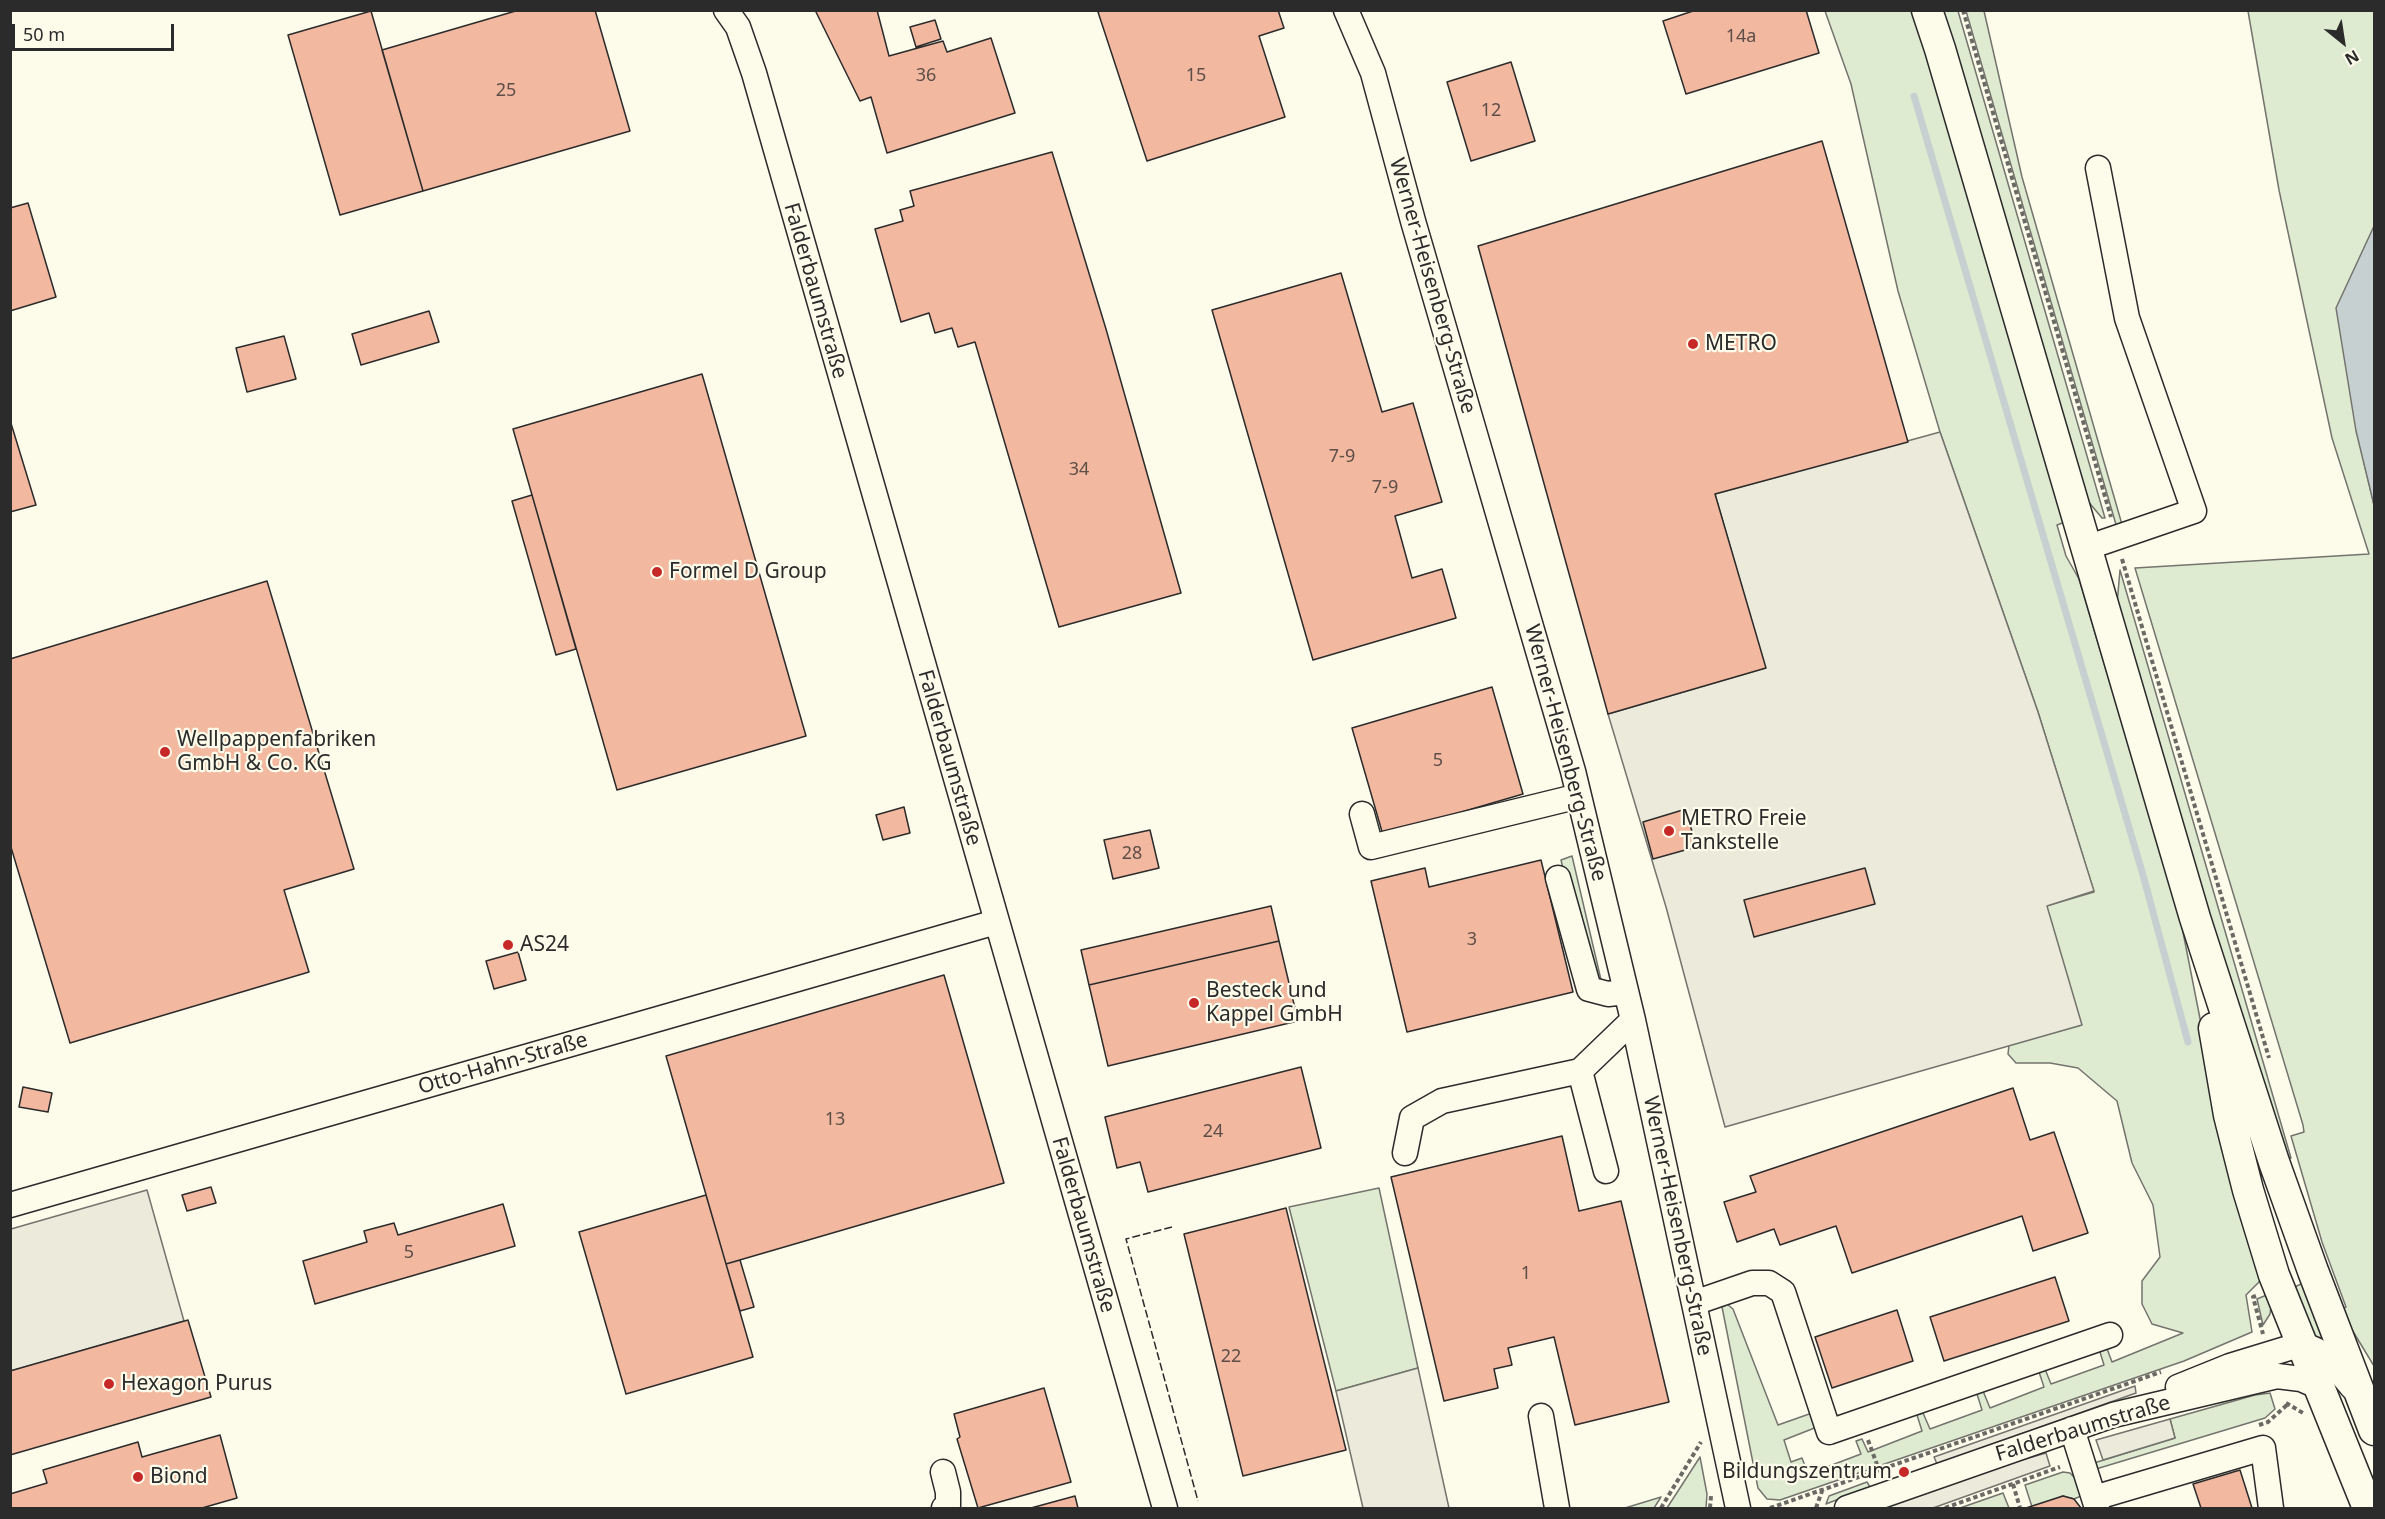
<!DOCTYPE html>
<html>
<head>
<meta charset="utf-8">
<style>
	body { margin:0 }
	#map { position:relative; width:2385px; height:1519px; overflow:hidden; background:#fdfbea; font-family:"Noto Sans",sans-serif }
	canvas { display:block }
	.frame { position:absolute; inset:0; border:12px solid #2b2b2b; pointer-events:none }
	.north { position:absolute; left:2313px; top:12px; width:60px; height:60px; -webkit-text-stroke:4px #fdfbea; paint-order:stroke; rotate:150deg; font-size:16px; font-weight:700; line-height:24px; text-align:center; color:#2b2b2b }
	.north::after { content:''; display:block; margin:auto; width:21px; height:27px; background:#2b2b2b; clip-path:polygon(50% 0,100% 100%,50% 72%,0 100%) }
	.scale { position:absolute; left:12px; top:24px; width:162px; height:27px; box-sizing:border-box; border:3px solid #2b2b2b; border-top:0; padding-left:8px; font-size:18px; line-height:21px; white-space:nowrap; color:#2b2b2b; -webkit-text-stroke:4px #fdfbea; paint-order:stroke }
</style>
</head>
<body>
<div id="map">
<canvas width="2385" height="1519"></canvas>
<div class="frame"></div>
<div class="north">N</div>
<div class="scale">50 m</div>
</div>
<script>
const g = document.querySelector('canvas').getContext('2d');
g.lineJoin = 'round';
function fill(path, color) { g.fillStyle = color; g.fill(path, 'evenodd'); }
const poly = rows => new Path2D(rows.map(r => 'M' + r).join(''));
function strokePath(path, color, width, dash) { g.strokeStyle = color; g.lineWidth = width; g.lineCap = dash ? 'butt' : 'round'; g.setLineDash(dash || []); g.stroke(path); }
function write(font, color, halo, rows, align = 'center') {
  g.font = font + ' "Noto Sans",sans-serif'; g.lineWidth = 4.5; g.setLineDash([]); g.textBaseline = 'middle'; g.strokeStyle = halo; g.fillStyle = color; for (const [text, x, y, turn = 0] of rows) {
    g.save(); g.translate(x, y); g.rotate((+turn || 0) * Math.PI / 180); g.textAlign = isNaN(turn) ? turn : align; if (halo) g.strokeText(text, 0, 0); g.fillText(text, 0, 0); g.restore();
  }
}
const green = poly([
	[1825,11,1912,11,1927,56,2065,522,2057,525,2066,556,2079,579,2181,922,2219,1115,2261,1280,2246,1295,2252,1332,2184,1361,1780,1500,1767,1499,1758,1488,1722,1307,1727,1304,1733,1309,1778,1425,1812,1413,1817,1427,1784,1440,1791,1462,1802,1458,1808,1474,1861,1454,1856,1441,1862,1439,1868,1452,1922,1431,1917,1415,1923,1413,1930,1429,1982,1410,1977,1394,1983,1391,1990,1408,2044,1387,2039,1372,2045,1369,2051,1384,2104,1365,2099,1349,2106,1346,2112,1362,2183,1333,2152,1324,2142,1304,2142,1281,2160,1257,2153,1205,2132,1163,2117,1101,2078,1068,2050,1063,2016,1063,2008,1054,2009,1045,2081,1025,2046,906,2094,892,2038,712,1940,432,1898,291,1851,84,1825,11],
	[1940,11,1958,11,2105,518,2102,518,2087,500,1940,11],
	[1966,11,1984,11,2022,177,2123,528,2117,528,1966,11],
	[2248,11,2374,11,2374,493,2360,445,2374,505,2374,1366,2340,1310,2346,1307,2322,1242,2291,1136,2304,1132,2303,1125,2135,568,2369,554,2332,438,2279,190,2248,11],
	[2120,570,2291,1158,2283,1161,2117,604,2120,570],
	[1572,856,1602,984,1598,983,1579,906,1571,902,1561,860,1572,856],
	[1379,1188,1418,1368,1336,1391,1289,1207,1379,1188],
	[2308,1281,2330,1348,2310,1333,2292,1288,2308,1281],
	[2269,1294,2271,1306,2270,1314,2263,1325,2257,1299,2269,1294],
	[2270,1393,2275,1409,2265,1418,2096,1469,2094,1463,2175,1438,2170,1419,2255,1395,2270,1393],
	[1700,1457,1707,1494,1706,1508,1667,1508,1700,1457],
	[2063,1472,2070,1473,2075,1478,2081,1496,2074,1499,2063,1496,2032,1507,2025,1485,2063,1472],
	[1867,1482,1870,1487,1826,1504,1829,1496,1867,1482],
	[2003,1493,2009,1508,1960,1508,2003,1493],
	[1661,1497,1654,1508,1625,1508,1661,1497]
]);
const parking = poly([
	[1940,432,2038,712,2094,891,2047,906,2082,1025,1725,1127,1666,907,1608,714,1765,668,1715,494,1940,432],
	[147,1190,184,1321,11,1371,11,1229,147,1190],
	[1418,1368,1449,1508,1363,1508,1336,1391,1418,1368],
	[2135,1386,2136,1393,1937,1464,1934,1457,2135,1386],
	[2170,1419,2175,1438,2103,1460,2096,1440,2170,1419],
	[2046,1453,2050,1466,1933,1508,1885,1508,2018,1461,2046,1453]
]);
const water = poly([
	[2374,226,2374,505,2356,431,2336,308,2374,226]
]);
const stream = poly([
	[1914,96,2143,875,2188,1042]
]);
const building = poly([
	[519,10,595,10,630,131,423,191,382,50,519,10],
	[815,10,877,10,889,56,943,41,947,52,991,38,1015,113,887,153,871,97,860,101,815,10],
	[1102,10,1278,10,1284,28,1259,36,1285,117,1147,161,1098,12,1102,10],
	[1696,10,1806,10,1819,53,1686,94,1663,21,1696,10],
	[371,11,423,191,340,215,288,35,371,11],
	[935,20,941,39,916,47,910,27,935,20],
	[1511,62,1535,141,1471,161,1447,82,1511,62],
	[1822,141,1908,442,1715,494,1766,668,1608,714,1478,246,1822,141],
	[1052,152,1106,329,1181,593,1059,627,975,342,958,347,952,328,935,333,929,313,901,322,875,229,903,221,900,210,914,206,910,191,1052,152],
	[28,203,56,297,10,311,10,208,28,203],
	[1341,273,1382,412,1413,403,1442,502,1395,516,1412,578,1442,569,1456,618,1313,660,1212,310,1341,273],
	[429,311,439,342,361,365,352,334,429,311],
	[284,336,296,379,247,392,236,348,284,336],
	[702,374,806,736,617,790,513,429,702,374],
	[10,420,36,505,10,512,10,420],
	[532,495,576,649,556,655,512,501,532,495],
	[267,581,354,869,284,890,309,972,70,1043,10,844,10,659,267,581],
	[1492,687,1523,794,1383,835,1352,728,1492,687],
	[904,807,910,833,883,840,876,815,904,807],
	[1686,809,1696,847,1653,859,1643,822,1686,809],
	[1150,830,1159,868,1113,879,1104,840,1150,830],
	[1541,860,1573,992,1407,1032,1371,881,1425,868,1429,887,1541,860],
	[1865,868,1875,904,1754,937,1744,900,1865,868],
	[1271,906,1279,941,1089,985,1081,950,1271,906],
	[1279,941,1298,1021,1108,1066,1089,985,1279,941],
	[518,952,526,980,494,989,486,961,518,952],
	[944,975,1004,1183,726,1264,666,1056,944,975],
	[1301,1067,1321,1148,1148,1192,1140,1162,1117,1168,1105,1117,1301,1067],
	[23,1087,52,1093,48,1112,19,1107,23,1087],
	[2013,1088,2030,1140,2054,1132,2088,1233,2033,1251,2022,1216,1852,1273,1836,1226,1780,1245,1774,1229,1737,1242,1724,1202,1756,1192,1750,1176,2013,1088],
	[1562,1136,1579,1211,1621,1201,1669,1402,1575,1425,1554,1337,1508,1348,1512,1365,1494,1369,1498,1388,1444,1401,1391,1177,1562,1136],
	[211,1187,216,1203,187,1211,182,1195,211,1187],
	[706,1195,753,1357,626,1394,579,1232,706,1195],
	[503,1204,515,1246,315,1304,303,1261,367,1242,364,1231,394,1223,398,1235,503,1204],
	[1286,1208,1346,1450,1243,1476,1184,1234,1286,1208],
	[740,1260,754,1307,740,1311,726,1264,740,1260],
	[2055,1277,2069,1321,1944,1361,1930,1317,2055,1277],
	[1897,1310,1913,1361,1832,1388,1815,1337,1897,1310],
	[188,1320,211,1397,10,1455,10,1371,188,1320],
	[1044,1388,1071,1482,978,1508,957,1439,960,1437,954,1414,1044,1388],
	[220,1435,237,1498,202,1508,10,1508,10,1494,47,1483,43,1470,138,1442,142,1457,220,1435],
	[2240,1470,2252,1508,2201,1508,2193,1484,2240,1470],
	[1075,1496,1078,1508,1031,1508,1075,1496],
	[2063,1496,2074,1499,2081,1508,2026,1508,2063,1496]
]);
const path = poly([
	[1963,10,2111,517],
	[2122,559,2269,1058],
	[2256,1296,2253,1297,2263,1334],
	[2286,1403,2303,1413],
	[2259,1425,2268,1422,2287,1405],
	[1868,1440,1879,1470],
	[2013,1484,2020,1508],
	[1661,1508,1701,1442],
	[1710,1508,1711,1496],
	[1770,1508,2161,1372],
	[1816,1508,1822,1491],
	[1945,1508,2060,1467]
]);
const minor = poly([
	[726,10,738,27,754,73,1165,1508],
	[1346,10,1373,73,1413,221,1573,771,1633,1020,1738,1508],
	[2086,548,2194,511,2127,318,2098,168],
	[1362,814,1371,847,1579,796],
	[1558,878,1589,989,1608,994,1626,992],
	[1580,1071,1606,1171],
	[1405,1153,1412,1118,1442,1101,1580,1071,1633,1020],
	[10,1205,996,922],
	[1694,1303,1752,1283,1769,1283,1783,1292,1829,1432,2110,1335],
	[2178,1387,2230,1366,2302,1344,2316,1350,2328,1358,2352,1387],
	[1541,1416,1557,1508],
	[2072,1429,2097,1508],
	[943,1472,948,1492,948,1506,944,1508],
	[2094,1498,2263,1448,2271,1508],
	[1847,1508,2113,1415,2277,1376,2301,1379,2322,1388]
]);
const major = poly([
	[1927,10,1940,49,2195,918,2274,1162,2313,1271,2374,1430],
	[2214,1028,2229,1115,2248,1190,2274,1275,2368,1508]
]);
const fence = poly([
	[1172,1227,1126,1239,1198,1501]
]);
const markers = [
	[1693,344,6,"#c62828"],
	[657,572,6,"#c62828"],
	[165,752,6,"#c62828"],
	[1669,831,6,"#c62828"],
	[508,945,6,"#c62828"],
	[1194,1003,6,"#c62828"],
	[109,1384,6,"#c62828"],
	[1904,1472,6,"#c62828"],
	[138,1477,6,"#c62828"]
];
const numberNames = [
	["14a",1741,37],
	["36",926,76],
	["15",1196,76],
	["25",506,91],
	["12",1491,111],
	["7-9",1342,457],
	["34",1079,470],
	["7-9",1385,488],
	["5",1438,761],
	["28",1132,854],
	["3",1472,940],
	["13",835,1120],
	["24",1213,1132],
	["5",409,1253],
	["1",1526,1274],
	["22",1231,1357]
];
const streetNames = [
	["Werner-Heisenberg-Straße",1432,286,74],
	["Falderbaumstraße",815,291,74],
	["Werner-Heisenberg-Straße",1565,753,75],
	["Falderbaumstraße",949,758,74],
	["Otto-Hahn-Straße",503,1064,-16],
	["Falderbaumstraße",1083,1225,74],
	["Werner-Heisenberg-Straße",1677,1226,78],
	["Falderbaumstraße",2083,1429,-17]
];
const poiNames = [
	["METRO",1705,344],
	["Formel D Group",669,572],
	["Wellpappenfabriken",177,740],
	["GmbH & Co. KG",177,764],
	["METRO Freie",1681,819],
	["Tankstelle",1681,843],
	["AS24",520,945],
	["Besteck und",1206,991],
	["Kappel GmbH",1206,1015],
	["Hexagon Purus",121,1384],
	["Bildungszentrum",1892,1472,"right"],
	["Biond",150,1477]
];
fill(green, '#deebd1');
strokePath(green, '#74746e', 1.5);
fill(parking, '#eceadb');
strokePath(parking, '#74746e', 1.5);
fill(water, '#c7d0d0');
strokePath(water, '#74746e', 1.5);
strokePath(stream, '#c7d0d0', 7);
fill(building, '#f2b8a0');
strokePath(building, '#2b2b2b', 1.5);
strokePath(minor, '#2b2b2b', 27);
strokePath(major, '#2b2b2b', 33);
strokePath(path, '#6a6964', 4, [4.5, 3]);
strokePath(minor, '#fdfbea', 24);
strokePath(major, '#fdfbea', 30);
strokePath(fence, '#2b2b2b', 1.5, [8, 3]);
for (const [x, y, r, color] of markers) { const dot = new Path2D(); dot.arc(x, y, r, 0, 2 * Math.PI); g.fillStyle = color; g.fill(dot); strokePath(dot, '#fdfbea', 2); }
write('18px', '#5d4e48', null, numberNames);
write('21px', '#2b2b2b', '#fdfbea', streetNames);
write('21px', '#2b2b2b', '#fdfbea', poiNames, 'left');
</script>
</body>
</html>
